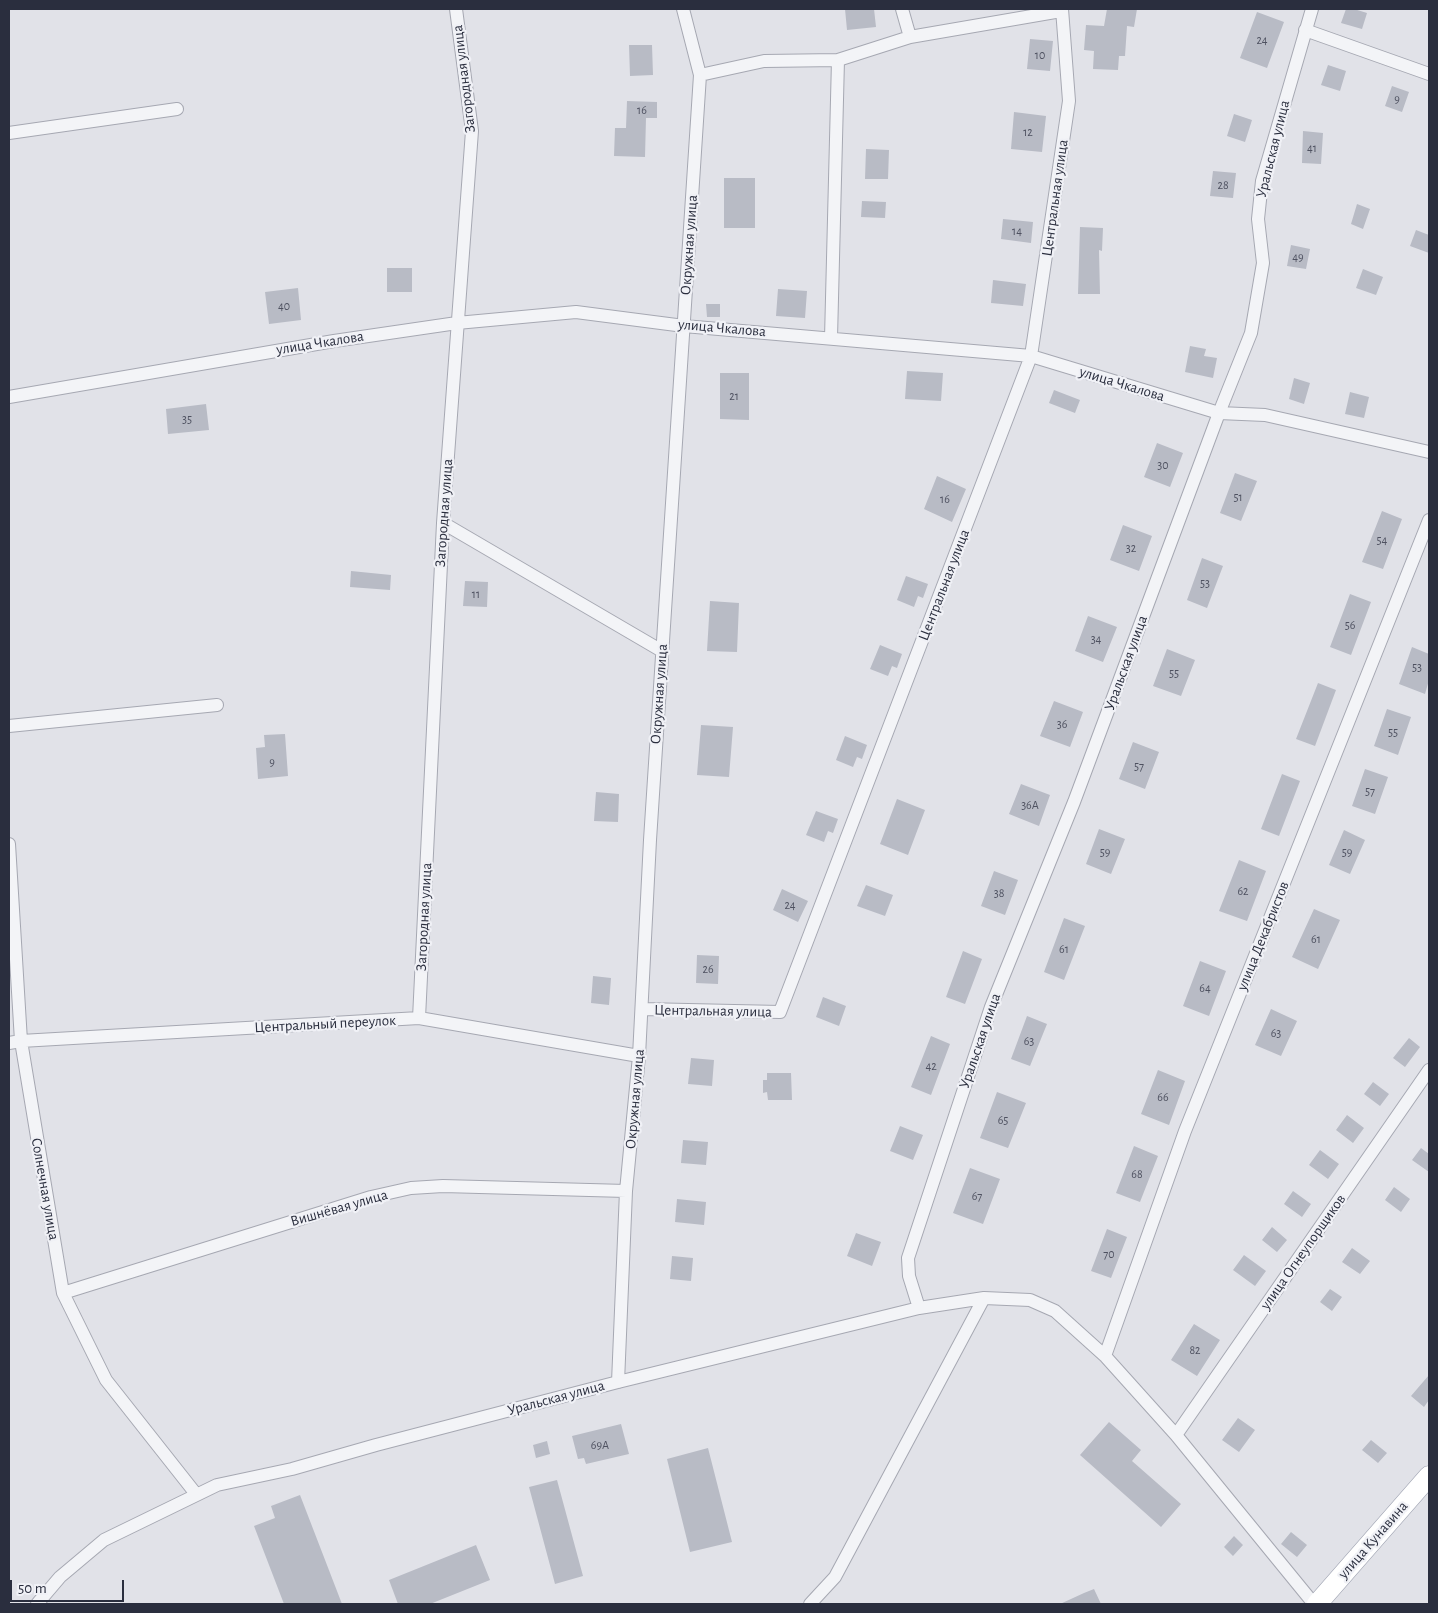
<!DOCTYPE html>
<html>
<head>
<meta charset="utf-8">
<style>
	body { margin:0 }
	#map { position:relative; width:1438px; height:1613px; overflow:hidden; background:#e1e2e8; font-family:"Alegreya Sans",sans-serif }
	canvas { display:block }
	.frame { position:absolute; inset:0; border:10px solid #2a2e3e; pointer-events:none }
	.scale { position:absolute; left:10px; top:1580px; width:114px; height:22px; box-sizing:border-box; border:2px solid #2a2e3e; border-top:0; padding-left:6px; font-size:15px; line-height:18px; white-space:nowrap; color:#2a2e3e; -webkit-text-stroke:4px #f0f1f6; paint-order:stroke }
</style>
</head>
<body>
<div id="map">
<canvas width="1438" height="1613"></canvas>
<div class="frame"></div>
<div class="scale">50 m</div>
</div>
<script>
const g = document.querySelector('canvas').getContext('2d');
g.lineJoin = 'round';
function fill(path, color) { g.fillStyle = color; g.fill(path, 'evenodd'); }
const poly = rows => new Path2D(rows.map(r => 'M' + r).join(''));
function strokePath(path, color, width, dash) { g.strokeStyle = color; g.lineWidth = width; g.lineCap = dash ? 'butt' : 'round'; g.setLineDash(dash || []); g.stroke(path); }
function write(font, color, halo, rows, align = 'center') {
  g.font = font + ' "Alegreya Sans",sans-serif'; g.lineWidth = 4.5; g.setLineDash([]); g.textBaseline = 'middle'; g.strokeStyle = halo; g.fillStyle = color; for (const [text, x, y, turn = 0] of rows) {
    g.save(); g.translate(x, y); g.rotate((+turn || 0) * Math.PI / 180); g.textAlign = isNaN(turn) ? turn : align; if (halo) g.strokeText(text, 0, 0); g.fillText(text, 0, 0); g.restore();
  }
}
const building = poly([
	[845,9,874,9,876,27,847,30],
	[1107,9,1137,9,1134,27,1127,26,1125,56,1119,56,1118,70,1093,69,1094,51,1084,50,1086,25,1104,26],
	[1346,9,1354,9,1367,13,1362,29,1341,23],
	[1257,12,1284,22,1267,68,1240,58],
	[1030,39,1053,41,1050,71,1027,69],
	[629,45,652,45,653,75,630,76],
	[1328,65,1346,71,1340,91,1321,85],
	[1392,86,1409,92,1402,112,1385,106],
	[627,101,657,102,657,118,646,118,645,157,614,156,615,128,626,128],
	[1014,112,1046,116,1042,152,1011,149],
	[1234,114,1252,120,1245,142,1227,136],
	[1303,131,1323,133,1321,164,1302,163],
	[866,149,889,150,888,179,865,179],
	[1213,171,1236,173,1233,198,1210,196],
	[724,178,755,178,755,228,724,228],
	[862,201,886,202,885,218,861,217],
	[1357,204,1370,209,1363,229,1351,224],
	[1003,219,1033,222,1031,243,1001,239],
	[1080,227,1103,228,1102,251,1099,250,1100,294,1078,294],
	[1416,230,1429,235,1429,253,1410,246],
	[1291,245,1310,249,1306,269,1287,266],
	[387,268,412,268,412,292,387,292],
	[1363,269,1383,277,1376,295,1356,288],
	[993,280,1026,284,1023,306,991,303],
	[298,288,301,320,269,324,265,292],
	[778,289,807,291,805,318,776,316],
	[706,304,720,304,720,317,707,317],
	[1190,346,1206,349,1204,356,1217,358,1213,378,1185,372],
	[907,371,943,373,941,401,905,399],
	[720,373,749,373,749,420,720,419],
	[1294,378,1310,383,1304,404,1289,399],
	[1054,390,1080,400,1075,413,1049,403],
	[1350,392,1369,397,1364,418,1345,414],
	[206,404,209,430,168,434,166,409],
	[1157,443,1183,453,1170,487,1144,477],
	[1235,473,1257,481,1241,521,1220,513],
	[937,476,966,489,952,522,924,509],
	[1382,511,1402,519,1383,569,1362,562],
	[1123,525,1152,536,1139,571,1110,560],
	[1202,558,1223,566,1207,608,1187,600],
	[351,571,391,575,390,590,350,587],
	[906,576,928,584,923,598,918,596,914,607,897,600],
	[465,581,488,582,487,607,463,606],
	[1350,594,1371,602,1351,655,1330,647],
	[710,601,739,603,737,652,707,651],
	[1088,616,1117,627,1103,662,1075,651],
	[880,645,902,654,897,668,892,666,888,676,870,669],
	[1412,647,1429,654,1429,680,1425,694,1399,684],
	[1167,649,1195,660,1181,696,1153,686],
	[1318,683,1336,690,1315,746,1296,739],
	[1054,701,1083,712,1070,747,1040,736],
	[1387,709,1411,717,1398,755,1374,746],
	[701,725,733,727,729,777,697,775],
	[285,734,288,776,258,779,256,748,265,747,264,735],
	[845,736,867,745,862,759,857,757,853,767,836,760],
	[1133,742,1159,752,1145,789,1119,779],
	[1365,769,1388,777,1375,814,1352,806],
	[1282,774,1300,781,1279,836,1261,829],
	[1021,784,1050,795,1039,826,1009,814],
	[596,792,619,794,618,822,594,821],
	[897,799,925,810,908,855,880,844],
	[816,811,838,819,833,833,828,831,824,842,806,835],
	[1099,829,1125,839,1111,874,1086,864],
	[1344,830,1365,840,1350,874,1329,865],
	[1239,860,1266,871,1247,921,1219,911],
	[994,871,1018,880,1005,915,981,906],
	[866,885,893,895,885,916,857,906],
	[782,889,808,901,798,922,773,910],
	[1314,909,1340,920,1318,969,1292,957],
	[1064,918,1085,926,1064,980,1044,972],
	[963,951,982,959,965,1004,946,997],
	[697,955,719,956,718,984,696,983],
	[1200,961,1226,971,1209,1016,1183,1006],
	[593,976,611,978,609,1005,591,1003],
	[823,997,846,1006,839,1026,816,1017],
	[1271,1009,1297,1021,1281,1056,1255,1045],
	[1027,1016,1047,1024,1030,1066,1011,1059],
	[931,1036,950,1044,931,1095,911,1087],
	[1409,1038,1420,1047,1405,1067,1393,1058],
	[691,1058,714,1060,712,1086,688,1084],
	[1158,1070,1185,1081,1169,1125,1141,1114],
	[767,1073,791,1073,792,1100,768,1100,767,1092,763,1093,763,1080,767,1080],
	[1373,1082,1389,1094,1380,1106,1364,1094],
	[997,1092,1026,1103,1008,1148,980,1138],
	[1347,1115,1364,1128,1353,1143,1336,1130],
	[900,1126,923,1135,913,1160,890,1151],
	[683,1140,708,1142,706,1165,681,1163],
	[1134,1146,1158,1156,1140,1202,1116,1193],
	[1421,1148,1429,1154,1429,1172,1412,1160],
	[1320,1150,1339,1164,1328,1179,1309,1165],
	[970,1168,1000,1179,983,1224,953,1213],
	[1394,1187,1410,1199,1401,1212,1385,1200],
	[1293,1191,1311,1204,1302,1217,1284,1204],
	[677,1199,706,1202,704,1225,675,1222],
	[1272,1227,1287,1240,1277,1252,1262,1240],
	[1107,1229,1127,1237,1111,1278,1091,1271],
	[856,1233,881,1242,872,1266,847,1256],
	[1352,1248,1370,1261,1360,1274,1342,1262],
	[1244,1255,1266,1271,1255,1286,1233,1270],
	[672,1256,693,1258,691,1281,670,1279],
	[1330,1289,1342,1297,1332,1311,1320,1302],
	[1194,1324,1220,1340,1197,1376,1171,1360],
	[1429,1375,1429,1400,1424,1407,1411,1396],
	[1238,1418,1255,1430,1239,1452,1222,1440],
	[1109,1422,1141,1450,1132,1461,1181,1504,1161,1527,1080,1455],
	[621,1424,629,1454,586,1464,584,1458,578,1459,572,1436],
	[1371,1440,1387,1453,1378,1463,1362,1450],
	[547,1441,550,1454,536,1458,533,1445],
	[708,1448,732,1542,690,1552,667,1459],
	[557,1480,583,1576,555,1584,529,1487],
	[300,1495,342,1604,284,1604,254,1526,275,1518,271,1506],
	[1291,1532,1307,1545,1297,1557,1281,1544],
	[1234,1536,1243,1545,1233,1556,1224,1547],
	[476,1545,490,1580,430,1604,398,1604,389,1580],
	[1094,1589,1101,1604,1060,1604,1084,1593]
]);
const street = poly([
	[902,9,910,37],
	[1305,30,1429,74],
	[700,75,764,61,838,60,910,37,1061,11],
	[9,133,177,109],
	[831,338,838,60],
	[9,397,334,341,457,323,576,312,684,326,1031,356,1219,413,1265,415,1429,452],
	[443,523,662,651],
	[9,726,217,705],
	[9,844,21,1041,63,1293,106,1380,196,1494],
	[642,1009,780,1012,1031,356,1069,101,1062,9],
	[419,1018,443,523,472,131,456,9],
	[9,1043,21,1041,419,1018,639,1056],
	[63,1293,371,1197,411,1188,443,1186,626,1191],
	[919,1308,909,1276,908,1258,991,1007,1074,802,1219,413,1251,333,1263,263,1258,219,1262,181,1312,9],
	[1105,1356,1185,1131,1429,520],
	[618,1382,626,1191,639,1056,650,840,700,75,683,9],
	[1176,1435,1429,1070],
	[37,1604,60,1577,104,1540,217,1485,292,1469,376,1445,618,1382,919,1308,984,1298,1030,1300,1055,1311,1105,1356,1176,1435,1314,1604],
	[810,1604,835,1577,984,1298]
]);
const primary = poly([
	[1317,1604,1429,1476]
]);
const numberNames = [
	["24",1262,40],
	["10",1040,55],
	["9",1397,99],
	["16",642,110],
	["12",1028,132],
	["41",1312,148],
	["28",1223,185],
	["14",1017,231],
	["49",1298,257],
	["40",284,306],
	["21",734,396],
	["35",187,419],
	["30",1163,465],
	["51",1238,497],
	["16",945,499],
	["54",1382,540],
	["32",1131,548],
	["53",1205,583],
	["11",476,594],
	["56",1350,625],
	["34",1096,639],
	["53",1417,667],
	["55",1174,673],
	["36",1062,724],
	["55",1393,732],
	["9",272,762],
	["57",1139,766],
	["57",1370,791],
	["36А",1030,805],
	["59",1105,852],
	["59",1347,852],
	["62",1243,891],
	["38",999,893],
	["24",790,905],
	["61",1316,939],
	["61",1064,949],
	["26",708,969],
	["64",1205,988],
	["63",1276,1033],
	["63",1029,1041],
	["42",931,1066],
	["66",1163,1097],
	["65",1003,1120],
	["68",1137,1174],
	["67",977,1196],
	["70",1109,1254],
	["82",1195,1350],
	["69А",600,1445]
];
const streetNames = [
	["Загородная улица",464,79,-97],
	["Уральская улица",1273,149,-76],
	["Центральная улица",1055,198,-82],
	["Окружная улица",689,245,-86],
	["улица Чкалова",722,328,5],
	["улица Чкалова",320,343,-9],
	["улица Чкалова",1122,384,17],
	["Загородная улица",444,513,-86],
	["Центральная улица",944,585,-69],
	["Уральская улица",1126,663,-70],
	["Окружная улица",659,694,-86],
	["Загородная улица",424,917,-87],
	["улица Декабристов",1263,936,-68],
	["Центральная улица",713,1011,1],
	["Центральный переулок",325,1024,-3],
	["Уральская улица",980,1041,-71],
	["Окружная улица",635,1099,-85],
	["Солнечная улица",45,1189,80],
	["Вишнёвая улица",339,1208,-16],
	["улица Огнеупорщиков",1303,1252,-55],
	["Уральская улица",556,1398,-15],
	["улица Кунавина",1373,1540,-49]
];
fill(building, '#b8bbc5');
strokePath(street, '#a6a8b2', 14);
strokePath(primary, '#a1a5b3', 21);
strokePath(street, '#f3f4f7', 12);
strokePath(primary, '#fff', 20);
write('12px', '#4e5160', null, numberNames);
write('15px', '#2a2e3e', '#f0f1f6', streetNames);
</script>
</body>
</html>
